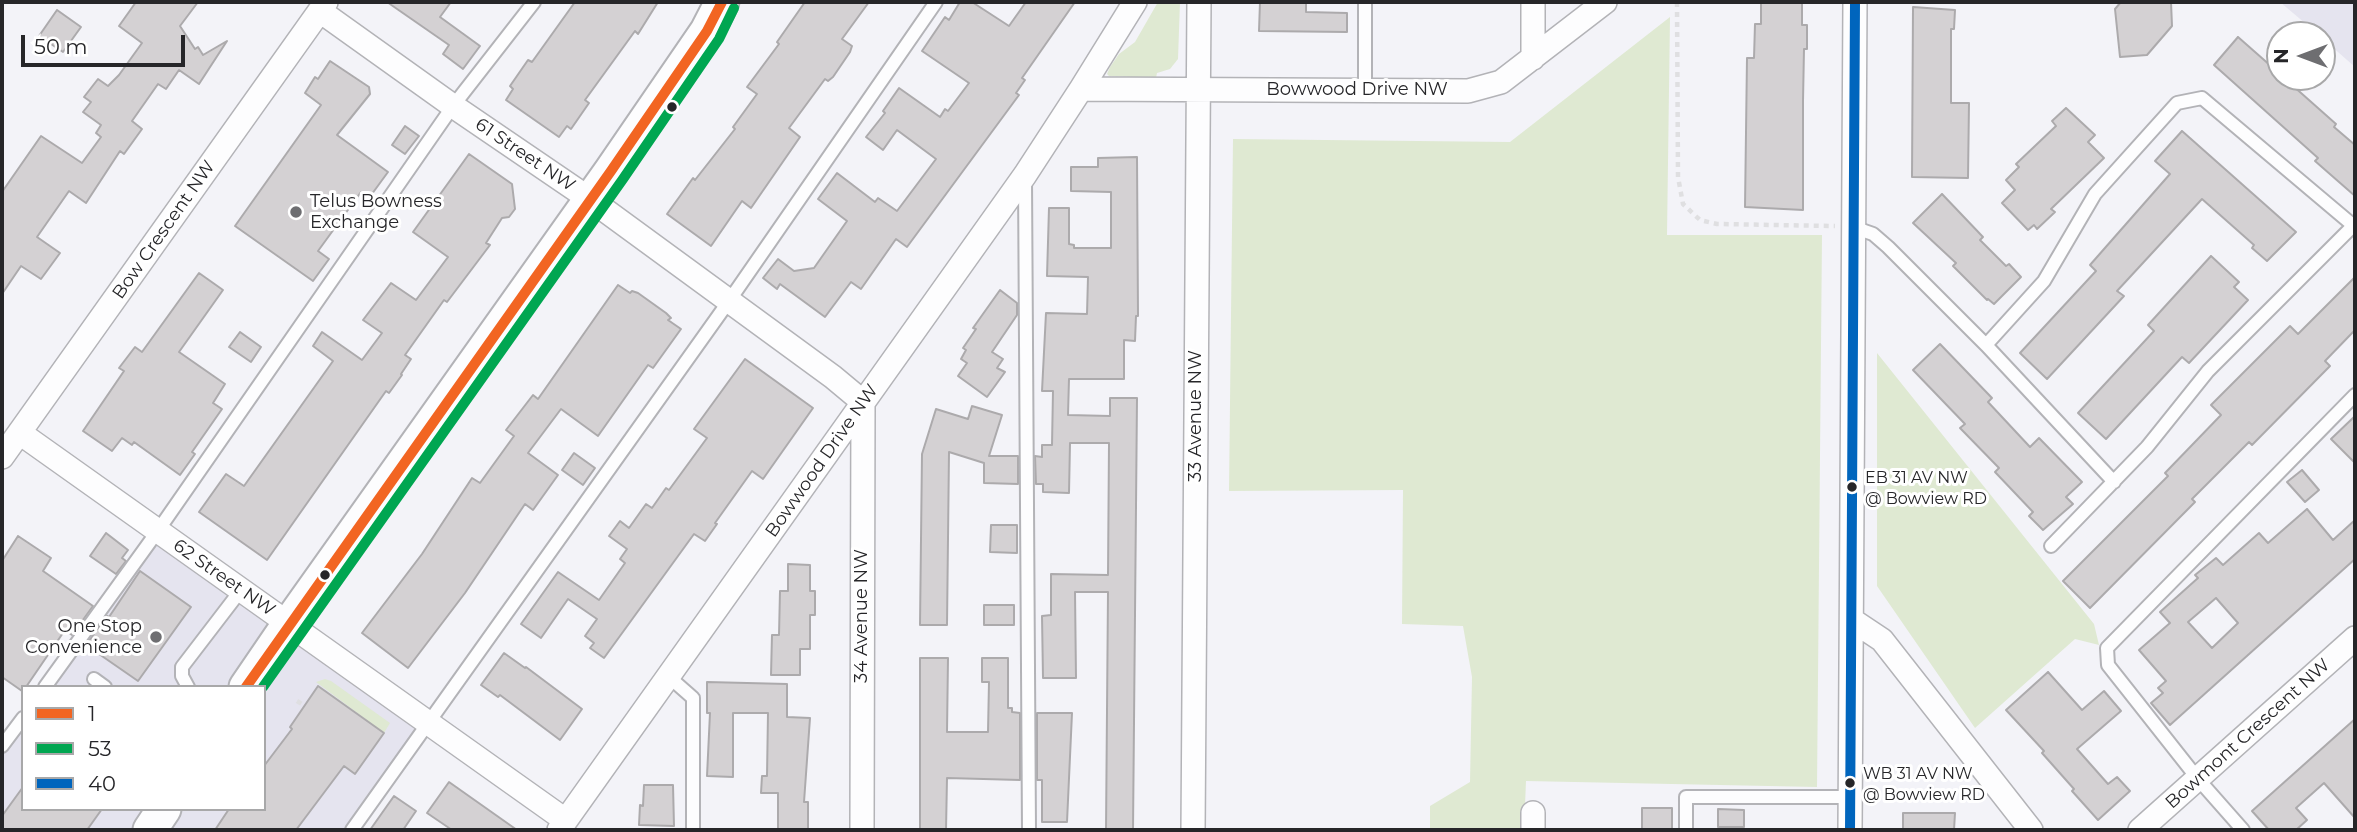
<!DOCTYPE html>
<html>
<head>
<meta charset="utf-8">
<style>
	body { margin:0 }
	#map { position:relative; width:2357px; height:832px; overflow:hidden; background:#f3f3f8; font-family:Montserrat,sans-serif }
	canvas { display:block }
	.frame { position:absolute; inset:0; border:4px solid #262629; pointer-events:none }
	.legend { position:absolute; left:21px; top:685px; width:245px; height:126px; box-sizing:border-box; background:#fff; border:2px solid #a8a8a9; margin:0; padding:9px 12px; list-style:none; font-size:21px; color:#262629 }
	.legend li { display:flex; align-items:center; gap:14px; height:35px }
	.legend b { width:35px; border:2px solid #a8a8a9 }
	.north { position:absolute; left:2266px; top:21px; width:70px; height:70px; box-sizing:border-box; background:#fff; border:2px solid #a8a8a9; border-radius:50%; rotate:270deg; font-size:19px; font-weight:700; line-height:28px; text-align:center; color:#262629 }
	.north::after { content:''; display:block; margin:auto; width:24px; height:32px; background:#6e6e71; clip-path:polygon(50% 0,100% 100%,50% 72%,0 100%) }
	.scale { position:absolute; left:21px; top:35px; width:164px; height:32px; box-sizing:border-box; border:4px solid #262629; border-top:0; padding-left:9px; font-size:21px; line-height:24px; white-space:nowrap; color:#262629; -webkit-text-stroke:5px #fff; paint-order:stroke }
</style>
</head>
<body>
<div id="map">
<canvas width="2357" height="832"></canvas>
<div class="frame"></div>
<ul class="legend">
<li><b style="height:9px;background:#f26522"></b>1</li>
<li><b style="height:9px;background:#00a651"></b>53</li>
<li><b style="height:9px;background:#0065bd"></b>40</li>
</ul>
<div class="north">N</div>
<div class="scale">50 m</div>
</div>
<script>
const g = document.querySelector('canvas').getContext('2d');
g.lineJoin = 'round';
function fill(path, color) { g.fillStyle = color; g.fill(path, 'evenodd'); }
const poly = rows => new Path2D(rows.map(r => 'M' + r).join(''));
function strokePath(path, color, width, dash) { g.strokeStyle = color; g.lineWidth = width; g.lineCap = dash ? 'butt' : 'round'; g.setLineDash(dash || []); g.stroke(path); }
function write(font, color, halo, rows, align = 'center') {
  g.font = font + ' Montserrat,sans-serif'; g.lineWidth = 6; g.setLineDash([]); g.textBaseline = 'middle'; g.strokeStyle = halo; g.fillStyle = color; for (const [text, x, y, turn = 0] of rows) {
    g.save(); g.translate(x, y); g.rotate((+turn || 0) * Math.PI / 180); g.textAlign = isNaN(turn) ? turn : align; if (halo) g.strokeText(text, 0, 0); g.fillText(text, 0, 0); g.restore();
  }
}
const built = poly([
	[2280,2,2355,2,2355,67,2322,38,2322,35,2319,35],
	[157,532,428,721,352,830,2,830,2,746,23,718,23,809,264,809,264,687,45,687]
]);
const green = poly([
	[1158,2,1180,2,1178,59,1170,69,1157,73,1156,78,1109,76,1107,74,1110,67,1119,54,1135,42],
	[1670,17,1667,235,1822,235,1817,787,1526,781,1524,830,1430,830,1430,806,1470,782,1472,677,1463,626,1402,624,1403,490,1229,491,1233,139,1510,142],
	[1877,353,2094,624,2099,645,2075,639,1975,728,1877,586],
	[325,679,331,681,390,723,384,733,316,682]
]);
const building = poly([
	[136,2,198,2,180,26,195,49,198,47,203,55,227,41,199,84,179,70,166,89,158,84,132,121,142,129,124,154,120,151,86,203,69,191,37,237,60,253,41,279,21,266,2,294,2,192,41,136,82,163,101,137,96,133,101,125,83,112,91,102,84,97,98,79,108,86,119,75,142,43,119,26,136,2],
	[387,2,451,2,440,17,480,46,463,69,443,54,449,45,387,2],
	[575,2,658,2,638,34,635,31,585,100,589,103,571,129,567,126,559,137,506,100,513,89,510,86,528,60,532,62,575,2],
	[805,2,869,2,842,39,852,46,850,52,833,77,828,81,825,79,789,128,800,137,751,208,742,201,711,246,667,214,693,178,695,180,735,129,733,127,757,94,747,87,779,44,777,42,805,2],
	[960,2,972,2,1009,26,1026,2,1075,2,1022,78,1025,80,1016,93,1019,95,907,247,896,239,861,289,851,282,825,317,780,284,777,289,763,278,778,259,794,271,814,268,847,221,818,199,837,173,875,202,878,198,897,211,936,159,897,130,883,150,866,137,885,113,883,111,899,88,940,117,945,109,948,111,969,83,922,51,945,17,949,20,960,2],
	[1260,2,1306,2,1306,12,1347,13,1347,32,1259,31,1260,2],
	[1761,2,1802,2,1802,25,1807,25,1807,49,1804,49,1803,101,1803,210,1745,207,1747,58,1754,58,1755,24,1761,24,1761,2],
	[2121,2,2171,2,2172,26,2147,55,2120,57,2115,9,2121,2],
	[1913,7,1955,10,1954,29,1951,29,1951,103,1969,103,1968,178,1912,177,1913,7],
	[57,10,81,27,63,52,39,36,57,10],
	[2238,37,2280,74,2280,77,2283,77,2336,124,2334,127,2355,145,2355,196,2315,161,2318,158,2214,65,2238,37],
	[330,61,369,87,370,94,337,135,388,172,369,198,361,192,318,251,329,259,313,281,235,226,321,105,305,93,315,77,318,79,330,61],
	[2066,108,2095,135,2088,142,2104,158,2051,209,2055,212,2037,229,2034,225,2028,230,2002,203,2015,190,2006,180,2019,167,2016,164,2056,126,2052,121,2066,108],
	[405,126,419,136,405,154,392,145,405,126],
	[2182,131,2296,232,2267,261,2252,248,2254,245,2202,199,2117,291,2124,296,2047,379,2020,353,2096,271,2090,265,2170,174,2155,161,2182,131],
	[469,154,512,184,515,209,509,217,502,218,486,243,490,245,447,302,444,300,405,355,411,359,401,374,402,375,389,393,386,391,267,560,199,512,226,474,244,486,333,361,313,346,322,332,362,360,382,333,363,320,391,283,416,300,448,257,413,232,469,154],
	[1137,157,1138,316,1136,316,1135,341,1124,340,1124,379,1069,379,1068,415,1110,416,1110,398,1137,398,1133,830,1106,830,1108,592,1075,592,1076,678,1043,678,1042,616,1051,615,1051,574,1108,575,1109,443,1070,443,1069,493,1043,492,1043,484,1036,484,1035,456,1042,457,1042,445,1052,445,1053,391,1042,391,1046,313,1087,314,1088,277,1047,276,1049,208,1069,208,1069,244,1074,245,1074,248,1111,248,1111,192,1071,191,1071,167,1098,167,1098,158,1137,157],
	[1942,194,1983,237,1980,240,2006,266,2009,264,2021,277,1994,304,1988,299,1987,300,1953,266,1956,263,1913,223,1942,194],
	[2211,256,2239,282,2234,287,2248,300,2189,363,2182,357,2106,439,2078,413,2154,331,2148,325,2211,256],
	[199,273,223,290,179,352,225,384,213,403,222,409,192,452,195,454,180,475,134,442,132,445,122,438,112,451,83,431,124,371,119,368,135,347,142,352,199,273],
	[2355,277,2355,330,2325,361,2330,366,2252,445,2249,442,2192,499,2195,502,2090,608,2063,581,2168,476,2165,473,2221,415,2211,405,2290,326,2298,334,2355,277],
	[618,285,630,293,632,291,638,293,666,313,671,318,668,320,681,329,653,368,648,365,598,436,561,409,528,453,558,475,533,510,525,504,465,593,408,668,362,633,422,554,472,478,480,483,514,436,506,430,533,395,538,399,618,285],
	[1000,290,1017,303,1017,315,992,352,1003,359,997,368,1005,372,987,397,958,376,967,363,961,359,966,350,963,348,976,329,973,328,1000,290],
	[240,332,261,347,251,362,229,347,240,332],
	[1940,344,1992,398,1988,402,2030,447,2039,438,2082,482,2066,497,2073,504,2043,530,2029,516,2033,512,1995,472,1999,468,1960,428,1965,424,1913,370,1940,344],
	[745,359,813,408,763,479,752,471,715,523,717,524,705,541,694,534,604,658,590,648,594,643,585,636,597,619,568,599,541,638,521,624,558,572,599,600,625,563,620,559,627,549,609,536,620,521,629,528,646,504,652,508,666,488,669,490,707,438,694,429,745,359],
	[972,406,1002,415,989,456,1018,456,1018,484,984,483,984,463,949,452,947,625,920,625,922,454,936,409,968,419,972,406],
	[2355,416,2355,463,2331,439,2355,416],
	[574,453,595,468,583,485,562,470,574,453],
	[2302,470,2319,490,2305,502,2287,482,2302,470],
	[2307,509,2333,540,2355,520,2355,559,2170,725,2151,703,2163,693,2158,688,2166,681,2139,650,2170,623,2160,612,2198,578,2195,575,2216,558,2223,565,2259,533,2268,543,2307,509],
	[2216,598,2238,623,2212,648,2188,622,2216,598],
	[991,525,1017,525,1017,553,990,552,991,525],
	[106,533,128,550,122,558,126,561,116,574,90,556,106,533],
	[18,536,51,558,43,571,93,606,72,635,65,630,26,687,23,687,22,691,2,677,2,561,18,536],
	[788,564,810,565,810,591,815,591,815,615,810,615,810,649,800,649,800,675,771,675,772,635,779,635,780,591,788,591,788,564],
	[140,571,191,607,138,681,86,645,107,616,109,617,140,571],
	[984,605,1014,605,1014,625,984,625,984,605],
	[504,653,525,668,526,667,582,709,560,740,500,695,498,697,481,685,504,653],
	[920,658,948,658,947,732,988,732,989,682,982,682,982,658,1008,658,1008,708,1012,708,1012,712,1020,713,1020,780,947,778,946,830,920,830,920,658],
	[2048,672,2082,710,2104,691,2121,711,2077,749,2108,784,2117,777,2130,791,2098,820,2072,791,2074,789,2042,753,2044,751,2006,710,2048,672],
	[707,682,787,684,787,717,810,718,804,802,808,802,808,830,778,830,778,793,761,793,762,776,767,776,768,713,733,713,733,777,707,776,710,713,707,713,707,682],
	[318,686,384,733,355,774,344,766,296,830,215,830,229,809,264,809,264,766,292,729,290,727,318,686],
	[1037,713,1072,713,1067,822,1042,822,1042,780,1037,780,1037,713],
	[2355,719,2355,818,2324,783,2296,808,2307,820,2296,830,2269,830,2252,811,2355,719],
	[449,782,517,830,452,830,427,813,449,782],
	[644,785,673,785,674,826,639,825,640,805,643,806,644,785],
	[23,787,23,809,102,809,87,830,2,830,2,816,23,787],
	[394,796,416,811,403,830,370,830,394,796],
	[1642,808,1672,808,1672,830,1642,830,1642,808],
	[1718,809,1744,810,1744,827,1718,827,1718,809],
	[1903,813,1955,813,1954,830,1903,830,1903,813]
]);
const path = poly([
	[1677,2,1678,177,1683,204,1700,220,1717,224,1835,226],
	[297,701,305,706]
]);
const lane = poly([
	[1365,90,1365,2],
	[1025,180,1029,830],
	[1853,227,1873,234,1888,247,1986,345,2114,482],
	[1986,345,2044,281,2095,194,2177,103,2202,98,2355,227],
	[2051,546,2147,447,2208,371,2353,226],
	[668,676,693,698,693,830],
	[94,679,105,687],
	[45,687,157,532,453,106,534,2],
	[188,687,182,676,182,667,241,590],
	[2,746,23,718],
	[352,830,729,301,936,2],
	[1686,830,1686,797,1850,797],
	[2243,830,2198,779,2108,665,2107,648,2355,395]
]);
const street = poly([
	[1533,2,1533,58],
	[320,11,453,106,591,200,833,377,863,402,862,830],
	[1081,89,1135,2],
	[20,433,565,820],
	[2,457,326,2],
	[1852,620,1882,640,2031,830],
	[559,830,1025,175,1081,89,1468,91,1501,82,1605,2],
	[1193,830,1199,2],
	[1533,830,1533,813],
	[1850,830,1855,2],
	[2140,830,2355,638]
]);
const secondary = poly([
	[246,687,289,624,611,171,707,31,722,2],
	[150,830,164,809]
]);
const bus1 = poly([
	[246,687,611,171,707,31,722,2]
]);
const bus2 = poly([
	[263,687,623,179,719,39,734,8]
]);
const bus3 = poly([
	[1850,830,1855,2]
]);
const markers = [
	[672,107,6,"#262629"],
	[296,212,7,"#6e6e71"],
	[1852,487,6,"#262629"],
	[325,575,6,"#262629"],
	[156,637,7,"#6e6e71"],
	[1850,783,6,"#262629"]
];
const busNames = [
	["EB 31 AV NW",1865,478],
	["@ Bowview RD",1865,499],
	["WB 31 AV NW",1863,774],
	["@ Bowview RD",1863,795]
];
const streetNames = [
	["Bowwood Drive NW",1357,90],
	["61 Street NW",525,155,34],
	["Bow Crescent NW",164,230,-55],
	["33 Avenue NW",1196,416,-90],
	["Bowwood Drive NW",822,461,-55],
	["62 Street NW",224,578,35],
	["34 Avenue NW",862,616,-90],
	["Bowmont Crescent NW",2248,734,-42]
];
const poiNames = [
	["Telus Bowness",310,202],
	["Exchange",310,223],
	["One Stop",142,627,"right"],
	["Convenience",142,648,"right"]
];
fill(built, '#e5e4ef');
fill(green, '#dfe9d2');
fill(building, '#d4d1d3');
strokePath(building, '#acaaac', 2);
strokePath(lane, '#b3b3b7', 16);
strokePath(street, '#b3b3b7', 26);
strokePath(secondary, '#b3b3b7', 37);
strokePath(path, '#dfdfe1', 4.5, [5, 5]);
strokePath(lane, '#fdfdfe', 12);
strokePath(street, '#fdfdfe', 23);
strokePath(secondary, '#fdfdfe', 33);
strokePath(bus1, '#f26522', 10);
strokePath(bus2, '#00a651', 10);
strokePath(bus3, '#0065bd', 10);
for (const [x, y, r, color] of markers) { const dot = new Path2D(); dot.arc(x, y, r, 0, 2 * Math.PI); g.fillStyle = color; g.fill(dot); strokePath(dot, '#fff', 2.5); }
write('16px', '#262629', '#fff', busNames, 'left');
write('18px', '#262629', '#fff', streetNames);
write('18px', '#262629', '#fff', poiNames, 'left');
</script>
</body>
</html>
